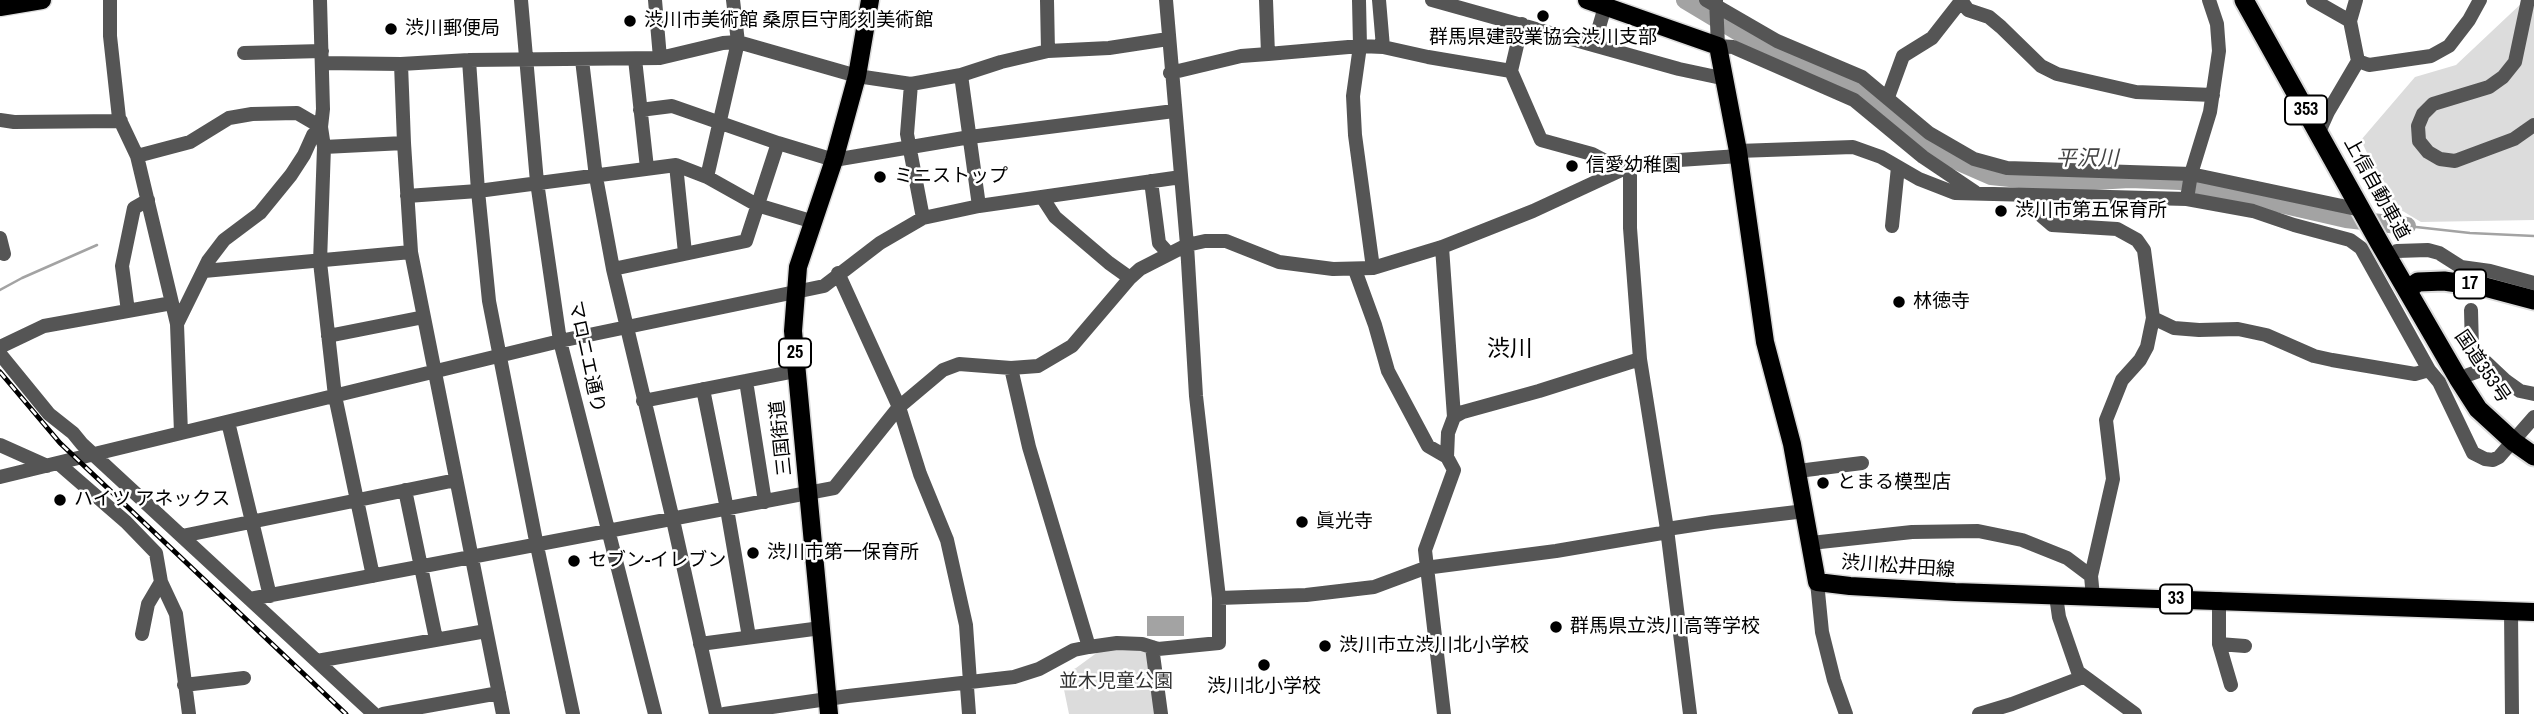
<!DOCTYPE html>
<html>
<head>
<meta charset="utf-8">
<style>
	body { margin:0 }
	canvas { display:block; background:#fff }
</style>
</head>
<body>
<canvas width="2534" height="714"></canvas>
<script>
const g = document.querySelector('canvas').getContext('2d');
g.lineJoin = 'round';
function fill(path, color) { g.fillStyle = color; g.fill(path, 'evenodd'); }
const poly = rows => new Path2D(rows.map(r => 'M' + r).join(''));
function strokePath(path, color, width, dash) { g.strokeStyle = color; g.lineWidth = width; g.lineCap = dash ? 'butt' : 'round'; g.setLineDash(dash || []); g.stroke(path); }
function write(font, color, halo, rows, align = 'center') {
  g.font = font + ' "Archivo Narrow","Noto Sans JP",sans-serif'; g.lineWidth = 5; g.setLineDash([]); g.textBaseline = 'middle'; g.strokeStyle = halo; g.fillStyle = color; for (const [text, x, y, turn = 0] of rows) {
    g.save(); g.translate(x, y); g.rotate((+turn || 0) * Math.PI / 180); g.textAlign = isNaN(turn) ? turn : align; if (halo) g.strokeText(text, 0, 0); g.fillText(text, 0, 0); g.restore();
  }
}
const green = poly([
	[2525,0,2534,0,2534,220,2421,222,2391,204,2361,140,2415,77,2456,65],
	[1122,648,1149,652,1158,714,1069,714,1061,675,1076,668,1102,649]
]);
const water = poly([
	[1147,616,1184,616,1184,636,1147,636]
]);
const stream = poly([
	[2407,226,2470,233,2534,236],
	[0,290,22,278,97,245]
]);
const river = poly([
	[1685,0,1740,33,1859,89,1904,128,1943,155,1991,176,2058,183,2130,179,2180,181,2346,219,2407,226]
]);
const minor = poly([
	[110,0,110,36,119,118,137,156,177,324,181,433],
	[320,0,323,109,321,127,324,147,320,262,335,396,373,576],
	[521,0,537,182,560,341,655,714],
	[655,0,660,58],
	[733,0,738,42,857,76,911,84,961,75,1001,62,1048,51,1109,48,1168,39],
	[1047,0,1048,51],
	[1266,0,1268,54,1360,46,1383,47,1428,57,1511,71],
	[1359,0,1360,46,1353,96,1355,135,1373,268],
	[1379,0,1383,47],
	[1432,0,1679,69,1726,79],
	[1706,0,1777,41,1862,77,1929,133,1974,159,2007,168,2191,174,2361,210],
	[1716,0,1718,46,1733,47,1854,100,1923,157,1975,192],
	[1961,0,1968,10,1989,17,2001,27,2041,66,2057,74,2136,92,2213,95],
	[2313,0,2350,21],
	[2528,0,2515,62,2503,77,2489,87,2433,104,2423,114,2418,126,2419,141,2428,152,2440,159,2455,161,2514,139,2534,125],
	[1522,24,1511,71,1541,140,1592,154,1613,165,1630,166,1630,228,1640,359,1667,529,1690,714],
	[1594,44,1607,0],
	[244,53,322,51],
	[635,59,647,168],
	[469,60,478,191,489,301,537,546,573,714],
	[582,60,596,177,613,269,673,520,716,714],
	[2358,61,2369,65,2431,56,2449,46,2469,20,2480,0],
	[322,63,401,64,469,60,660,58,723,43,738,42,707,177],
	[401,64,404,143],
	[1170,73,1241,56,1268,54],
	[961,75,979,206],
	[911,84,907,134,923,218],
	[1888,97,1903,56,1932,38,1961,1],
	[640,110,672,106,778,143,834,160,970,137,1174,111],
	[0,120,14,122,121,121],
	[2319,132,2328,112,2358,61,2350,21,2356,0],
	[324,147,404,143,411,252,503,714],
	[1738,151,1853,147,1881,157,1919,179,1955,193,2187,199,2253,211,2294,225,2350,240,2361,248,2429,370,2439,382,2473,453,2485,459,2493,460,2499,457,2534,417],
	[137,156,190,142,229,118,252,114,297,113,321,127,313,135,304,155,291,175,260,213,224,240,208,261,177,324],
	[676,165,685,253],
	[1151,181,1159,243,1169,254],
	[2017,195,2052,225,2117,229,2137,240,2144,250,2153,318,2147,347,2140,360,2122,380,2106,420,2113,479,2091,576,2093,597],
	[407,196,478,191,676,165,707,177,757,205,814,222],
	[1042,197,1055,217,1109,263,1130,278],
	[2187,199,2191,174,2210,112,2219,51,2217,24,2209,0],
	[1892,226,1898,167],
	[0,238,4,254],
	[1442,247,1454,417],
	[2397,251,2428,250,2439,253,2461,267,2490,271,2534,283],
	[613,269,746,241,778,143],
	[1355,270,1375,325,1388,371,1428,446,1447,457,1454,470,1425,550,1444,714],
	[204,271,411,252],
	[838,273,899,407,920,474,947,540,966,625,970,682,967,687,969,714],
	[2471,310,2472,349,2506,381,2520,391,2534,394],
	[128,311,122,266,134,208,148,200],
	[2153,318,2174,328,2199,330,2238,329,2266,335,2314,356,2332,360,2415,374,2429,370],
	[328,336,424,317],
	[0,347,44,326,172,303],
	[0,354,49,414,73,433,82,444,374,714],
	[1011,368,1029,447,1089,647],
	[2468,375,2490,367],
	[746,381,765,502],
	[703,389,727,509,749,637],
	[643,401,796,371],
	[228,422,270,596],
	[0,445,47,466],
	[1447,457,1448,433,1454,417,1463,412,1539,391,1640,359],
	[58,463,126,522,156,553,161,582,176,614,189,714],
	[1798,471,1862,463],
	[0,477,560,341,824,286,880,243,923,218,979,206,1181,177],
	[405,490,436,639],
	[182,536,456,480],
	[1811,543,1912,532,1978,531,2022,540,2067,558,2091,576],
	[1817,582,1822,632,1834,680,1846,714],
	[2056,596,2059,617,2078,672,2135,714],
	[1219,598,1306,595,1374,587,1425,568,1556,551,1662,533,1667,529,1713,522,1805,511],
	[250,599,834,488,899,407,943,370,959,364,1011,368,1038,366,1072,346,1130,278,1140,269,1187,245,1205,241,1226,241,1279,262,1333,269,1373,268,1442,247,1533,211,1630,166,1679,160,1739,156],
	[2511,611,2512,714],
	[142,634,148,604,161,582],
	[700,644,821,628],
	[2219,644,2219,599],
	[1152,647,1161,714],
	[317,661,486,631],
	[184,685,244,678],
	[2231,685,2219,644,2245,646],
	[383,714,499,693],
	[724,714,848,696,1014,677,1039,669,1074,650,1089,647,1117,643,1142,644,1158,649,1219,643,1219,598,1196,396,1187,245,1166,0],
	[1979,714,2012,704,2083,677]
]);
const major = poly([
	[1587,0,1718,46,1738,151,1765,342,1792,444,1817,582,1850,586,1955,592,2534,612],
	[0,7,42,0],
	[829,714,793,331,798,267,834,160,857,76,870,0]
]);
const highway = poly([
	[2244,0,2379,242,2458,378,2478,409,2514,442,2534,456],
	[2407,290,2418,282,2444,281,2485,287,2534,300]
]);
const rail = poly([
	[0,372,60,443,346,714]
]);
const markers = [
	[1543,16,7,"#000"],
	[630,21,7,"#000"],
	[391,29,7,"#000"],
	[1572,166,7,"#000"],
	[880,177,7,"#000"],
	[2001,211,7,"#000"],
	[1899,302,7,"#000"],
	[1823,483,7,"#000"],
	[60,500,7,"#000"],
	[1302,522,7,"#000"],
	[753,553,7,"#000"],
	[574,561,7,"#000"],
	[1556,627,7,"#000"],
	[1325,646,7,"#000"],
	[1264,665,7,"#000"]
];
const shields = [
	[2306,110,42],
	[2470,284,32],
	[795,353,32],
	[2176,599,32]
];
const shieldNames = [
	["353",2306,110],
	["17",2470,284],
	["25",795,353],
	["33",2176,599]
];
const poiNames = [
	["渋川市美術館 桑原巨守彫刻美術館",644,21],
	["渋川郵便局",405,29],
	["群馬県建設業協会渋川支部",1543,38,"center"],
	["信愛幼稚園",1586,166],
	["ミニストップ",894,177],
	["渋川市第五保育所",2015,211],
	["林徳寺",1913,302],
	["とまる模型店",1837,483],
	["ハイツ アネックス",74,500],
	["眞光寺",1316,522],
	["渋川市第一保育所",767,553],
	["セブン-イレブン",588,561],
	["群馬県立渋川高等学校",1570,627],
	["渋川市立渋川北小学校",1339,646],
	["渋川北小学校",1264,687,"center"]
];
const streetNames = [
	["上信自動車道",2376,189,61],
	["マロニエ通り",586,357,78],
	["国道353号",2482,367,56],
	["三国街道",782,438,-96],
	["渋川松井田線",1898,567,4]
];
const parkNames = [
	["並木児童公園",1116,682]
];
const waterNames = [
	["平沢川",2087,159]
];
const quarterNames = [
	["渋川",1510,350]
];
fill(green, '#dcdcdc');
fill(water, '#a3a3a3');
strokePath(stream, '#a3a3a3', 2.5);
strokePath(river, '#a3a3a3', 18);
strokePath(major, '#dbdbdb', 21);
strokePath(highway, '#dbdbdb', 23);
strokePath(minor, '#555', 14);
strokePath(major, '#000', 18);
strokePath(highway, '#000', 19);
strokePath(rail, '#000', 5);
strokePath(rail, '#fff', 2.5, [8]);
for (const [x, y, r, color] of markers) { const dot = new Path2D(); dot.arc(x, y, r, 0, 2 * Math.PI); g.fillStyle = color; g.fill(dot); strokePath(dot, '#fff', 2.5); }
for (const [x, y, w] of shields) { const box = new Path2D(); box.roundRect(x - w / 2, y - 14.5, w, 29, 5); g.fillStyle = '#fff'; g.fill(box); strokePath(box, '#000', 2); }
write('bold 18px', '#000', null, shieldNames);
write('19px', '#000', '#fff', poiNames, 'left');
write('19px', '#000', '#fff', streetNames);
write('19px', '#333', '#fff', parkNames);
write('italic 21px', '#444', '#fff', waterNames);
write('23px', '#000', '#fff', quarterNames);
</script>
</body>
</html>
